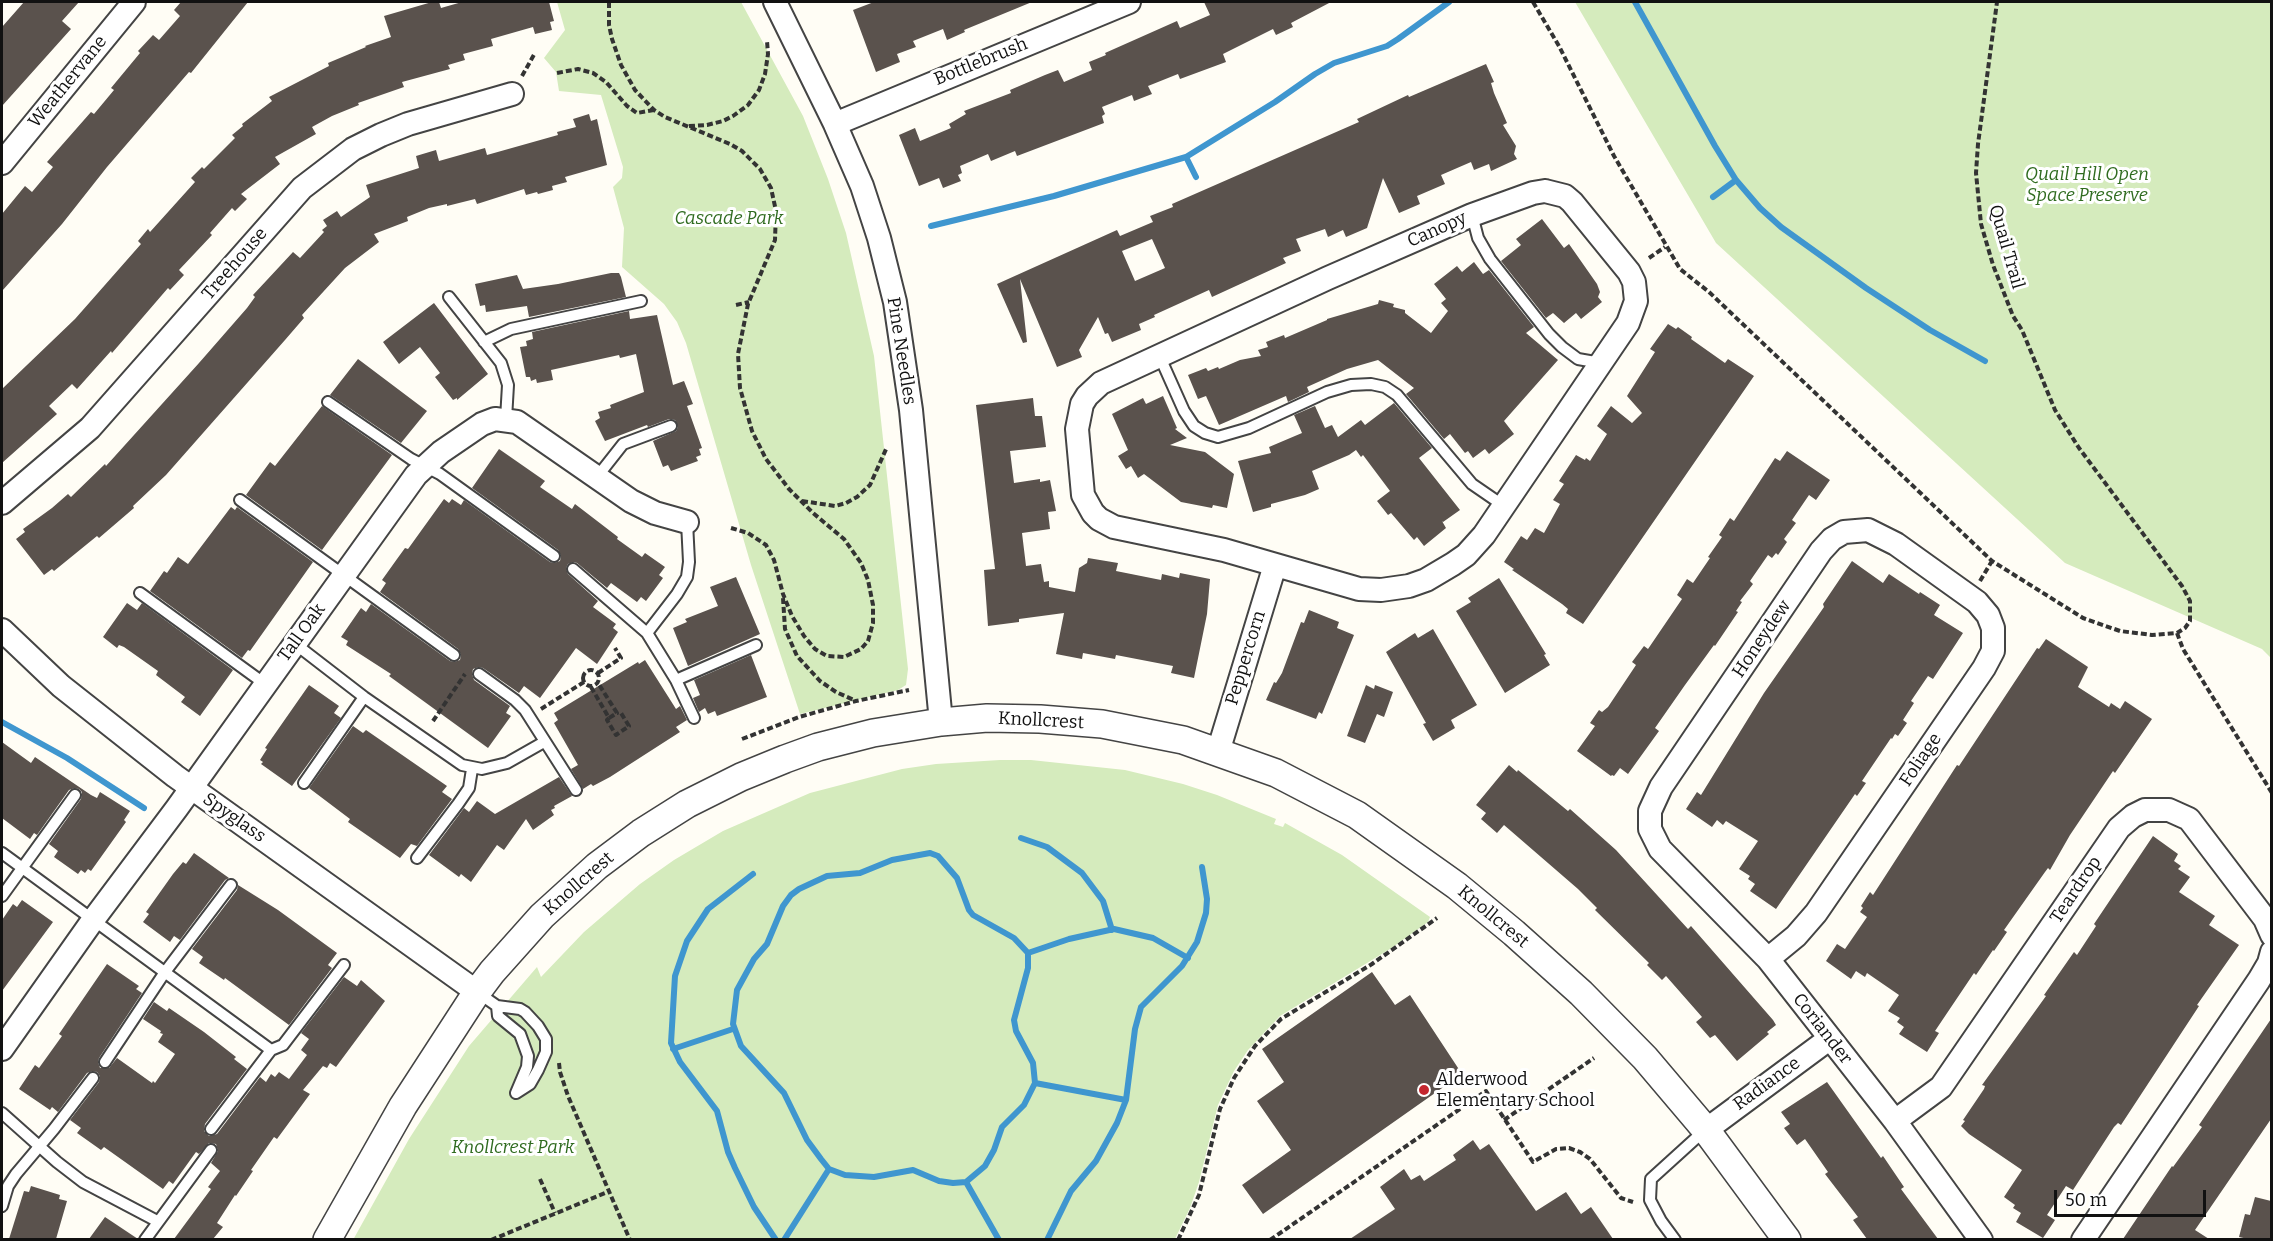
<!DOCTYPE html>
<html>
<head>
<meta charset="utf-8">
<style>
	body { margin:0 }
	#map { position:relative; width:2273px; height:1241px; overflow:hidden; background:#fffdf5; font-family:Bitter,serif }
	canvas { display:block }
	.frame { position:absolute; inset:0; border:3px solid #111; pointer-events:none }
	.scale { position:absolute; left:2054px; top:1190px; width:152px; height:27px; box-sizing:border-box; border:3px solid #111; border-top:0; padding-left:8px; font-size:18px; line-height:21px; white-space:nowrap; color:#111; -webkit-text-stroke:4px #fff; paint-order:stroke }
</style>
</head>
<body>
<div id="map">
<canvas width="2273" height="1241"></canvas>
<div class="frame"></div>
<div class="scale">50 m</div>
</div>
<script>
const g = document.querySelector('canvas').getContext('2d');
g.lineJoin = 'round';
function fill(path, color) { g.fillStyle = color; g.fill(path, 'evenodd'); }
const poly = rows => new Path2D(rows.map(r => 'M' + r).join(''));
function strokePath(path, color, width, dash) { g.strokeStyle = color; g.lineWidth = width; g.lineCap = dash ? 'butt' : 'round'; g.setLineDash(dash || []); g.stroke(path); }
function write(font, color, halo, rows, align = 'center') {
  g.font = font + ' Bitter,serif'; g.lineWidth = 6; g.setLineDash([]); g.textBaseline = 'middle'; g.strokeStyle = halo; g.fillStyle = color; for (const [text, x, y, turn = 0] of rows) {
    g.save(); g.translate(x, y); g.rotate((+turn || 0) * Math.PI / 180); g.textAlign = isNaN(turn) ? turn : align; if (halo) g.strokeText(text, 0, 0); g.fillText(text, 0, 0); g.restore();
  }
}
const green = poly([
	[557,2,741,2,803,116,828,179,846,233,874,356,908,669,906,685,898,690,800,714,751,565,686,343,677,322,664,304,622,267,624,228,613,187,622,178,623,167,601,95,559,91,556,72,544,58,565,30],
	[1575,2,2271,2,2271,658,2262,649,2065,563,1716,243],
	[1000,760,1031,760,1125,770,1183,784,1217,795,1276,819,1274,824,1283,827,1285,823,1342,855,1430,917,1428,922,1390,949,1280,1016,1248,1050,1234,1071,1218,1105,1199,1182,1190,1208,1175,1239,353,1240,409,1139,469,1046,537,967,541,977,584,932,640,884,674,860,723,831,810,793,902,769,936,764]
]);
const stream = poly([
	[1635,2,1715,146,1736,180,1760,208,1781,227,1866,288,1930,330,1985,361],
	[1186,157,1196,177],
	[1713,197,1736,180],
	[931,226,1054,196,1186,157,1275,102,1315,74,1334,63,1387,46,1398,39,1449,2],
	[2,722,67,758,144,808],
	[1021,838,1047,847,1082,873,1103,901,1112,930],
	[930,853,938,856,957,878,969,910,973,915,1014,938,1028,953,1028,968,1014,1020,1016,1031,1033,1063,1035,1083,1024,1105,1002,1127,994,1150,985,1166,966,1182,953,1183,939,1181,913,1170,874,1177,845,1175,829,1169,821,1159,807,1140,784,1093,741,1046,733,1024,737,990,754,959,767,944,783,906,791,895,799,889,827,876,860,873,892,860,930,853],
	[753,874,708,909,687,941,675,976,671,1043,680,1062,717,1111,728,1152,735,1168,754,1207,776,1240],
	[1028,953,1069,939,1114,929,1153,938,1188,958],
	[673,1049,733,1029],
	[1035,1083,1126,1100],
	[966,1182,999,1240],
	[784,1240,829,1169],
	[1047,1240,1071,1191,1096,1161,1117,1123,1126,1100,1135,1029,1141,1007,1182,966,1197,942,1206,913,1207,899,1202,867]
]);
const building = poly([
	[24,2,79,2,62,21,71,29,2,106,2,27],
	[181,2,248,2,191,73,189,72,107,167,62,224,2,291,2,214,25,186,32,192,53,167,47,162,91,112,94,114,114,90,111,88,140,53,138,51,153,35,159,40,180,16,174,10],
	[432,2,439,2,441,8,462,2,549,2,554,21,550,22,552,30,535,34,533,27,491,39,493,46,463,54,465,60,448,65,450,69,402,82,404,87,358,103,359,105,332,116,312,127,316,134,275,157,280,164,241,194,247,199,235,211,232,208,210,233,212,235,179,270,184,275,170,290,168,288,112,353,111,351,77,389,72,384,49,406,57,414,2,463,2,389,75,319,141,244,138,241,148,229,150,232,195,182,191,178,202,167,204,169,235,138,232,135,243,126,242,124,272,101,269,97,329,66,328,63,366,47,365,46,391,37,384,16],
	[874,2,1032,2,964,30,965,32,947,40,943,29,913,41,916,47,897,54,900,62,876,72,853,10],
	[1204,2,1331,2,1291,23,1293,27,1276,35,1273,29,1223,54,1226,62,1180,79,1178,74,1148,86,1152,94,1134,101,1132,95,1102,107,1105,114,1102,116,1104,123,1017,156,1015,151,991,161,988,154,960,166,962,173,958,175,961,181,943,188,939,178,919,186,899,135,915,128,920,141,951,128,949,124,966,114,964,111,1011,93,1010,90,1045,75,1058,70,1064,82,1092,70,1089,62,1106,55,1105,53,1177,21,1180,28,1210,15],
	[1486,64,1494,82,1491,83,1494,93,1507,123,1503,125,1516,146,1514,154,1517,159,1491,171,1489,164,1474,170,1471,162,1441,175,1445,184,1417,196,1420,204,1399,213,1383,178,1367,228,1346,237,1343,230,1328,237,1325,229,1296,239,1301,251,1283,258,1286,263,1212,297,1209,290,1154,315,1155,317,1139,324,1141,330,1112,342,1108,333,1105,334,1098,317,1079,350,1082,357,1057,367,1020,279,1027,342,1023,343,997,284,1117,230,1120,236,1153,222,1150,216,1173,207,1172,204,1359,122,1357,119,1408,95,1409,97],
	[1152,239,1165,268,1135,281,1122,251],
	[589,114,591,121,597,119,607,165,565,177,567,182,552,186,553,190,538,194,537,192,526,195,524,189,477,204,475,199,447,206,447,204,429,208,407,217,408,221,374,234,379,242,345,268,302,315,304,318,285,340,166,475,133,506,134,508,99,538,97,536,54,571,52,569,44,575,16,539,25,532,23,529,52,508,68,494,71,497,105,464,106,466,199,363,247,308,255,297,253,295,293,252,300,258,324,232,322,230,327,226,323,220,337,211,341,217,370,197,366,185,419,168,416,156,436,150,439,161,485,148,487,155,558,135,557,132,576,127,573,119],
	[1542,219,1564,248,1569,244,1597,284,1600,292,1598,297,1602,302,1581,319,1576,313,1564,323,1553,313,1546,318,1501,261,1521,245,1516,239],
	[1474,262,1483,274,1489,270,1534,327,1526,333,1558,360,1504,421,1514,434,1489,454,1485,449,1473,458,1468,451,1465,453,1450,434,1444,439,1406,394,1414,388,1378,360,1347,369,1307,387,1309,392,1288,402,1286,396,1219,425,1206,396,1198,399,1188,375,1206,368,1208,371,1218,367,1219,369,1240,360,1261,356,1258,350,1268,347,1266,342,1284,335,1285,338,1327,320,1327,319,1378,304,1379,300,1394,304,1393,307,1405,310,1405,313,1431,333,1448,311,1441,303,1446,299,1434,284,1457,266,1462,272],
	[611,273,619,273,621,277,626,297,529,317,527,306,486,312,485,305,480,306,475,284,517,275,523,289,558,284],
	[434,303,488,374,457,400,457,398,453,400,435,377,440,373,420,347,399,364,383,342],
	[629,311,630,319,657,315,673,385,684,381,693,404,687,406,702,448,699,449,701,455,696,457,698,461,671,471,668,465,663,467,653,441,676,431,678,427,675,420,669,419,648,427,647,425,605,441,595,421,600,418,598,412,611,408,610,405,644,392,636,354,620,358,619,355,551,370,553,380,537,383,536,379,531,381,530,377,526,377,520,347,527,346,526,341,533,339,532,332],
	[1668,324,1676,329,1678,327,1692,337,1691,339,1725,363,1728,359,1754,376,1583,624,1566,613,1568,609,1562,604,1512,570,1514,569,1504,562,1521,536,1527,540,1535,528,1544,533,1560,504,1553,500,1564,484,1559,481,1576,455,1585,460,1586,458,1590,461,1607,434,1597,426,1611,406,1632,423,1642,413,1627,396,1655,352,1650,349],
	[358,359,427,411,401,443,330,395],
	[1163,396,1177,428,1175,429,1187,438,1170,445,1205,452,1234,474,1227,508,1213,505,1212,508,1181,502,1144,474,1138,478,1131,466,1126,469,1118,456,1128,450,1112,414,1143,398,1146,404],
	[1033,398,1035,416,1042,416,1046,447,1010,451,1014,483,1040,479,1040,482,1050,480,1056,511,1048,512,1050,529,1022,533,1026,566,1041,564,1044,582,1049,581,1049,587,1075,592,1079,568,1087,563,1088,558,1118,563,1116,571,1161,580,1162,574,1179,578,1180,573,1210,579,1207,614,1194,678,1171,673,1173,666,1116,655,1115,659,1083,653,1082,659,1056,654,1064,613,1019,619,1019,622,988,626,984,570,995,569,976,405],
	[1394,403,1432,448,1419,458,1460,510,1443,522,1442,521,1446,528,1424,546,1417,537,1414,540,1391,513,1388,515,1377,501,1390,491,1363,455,1361,457,1356,450,1349,455,1312,471,1319,489,1305,495,1271,504,1271,507,1253,512,1238,461,1271,453,1269,447,1302,433,1294,415,1315,406,1325,428,1332,425,1338,437,1361,420,1365,425],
	[322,406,392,455,322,550,246,495,270,462,275,466],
	[499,449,545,481,540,487,572,509,575,504,618,537,617,539,642,557,645,553,665,567,659,575,663,578,646,601,641,597,637,602,611,583,607,588,577,563,574,562,568,564,566,568,568,574,598,601,593,607,616,624,613,628,618,632,597,664,576,648,540,698,524,686,519,693,483,668,479,667,473,669,472,674,474,680,510,706,506,713,511,716,488,748,389,676,391,674,346,645,348,641,341,637,361,608,366,612,371,604,450,661,454,662,460,660,461,655,458,649,380,592,386,583,382,580,397,559,405,548,408,549,444,499,449,503,452,499,461,505,464,500,550,562,554,563,560,561,561,556,558,550,472,488],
	[1787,451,1830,480,1816,500,1809,495,1792,520,1796,523,1784,539,1787,542,1778,555,1776,553,1772,558,1768,555,1750,581,1753,584,1740,601,1742,602,1736,611,1738,612,1715,646,1714,645,1685,685,1655,728,1659,731,1628,774,1620,768,1614,776,1612,775,1611,776,1577,751,1595,726,1590,723,1599,710,1602,712,1608,707,1636,665,1632,662,1644,646,1648,649,1682,599,1677,595,1687,579,1693,583,1710,558,1708,557,1722,537,1719,535,1730,518,1734,521,1775,458,1780,461],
	[231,507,235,510,237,507,313,562,250,651,248,650,242,658,150,591,164,571,167,573,178,557,188,564],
	[1852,561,1883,583,1889,574,1919,594,1920,592,1940,605,1934,615,1963,633,1933,679,1928,676,1911,701,1914,703,1903,720,1907,723,1898,736,1895,734,1892,739,1891,738,1862,781,1866,783,1857,796,1855,794,1776,909,1750,891,1755,884,1748,879,1750,876,1739,869,1758,841,1726,821,1723,825,1717,820,1712,827,1686,809,1697,792,1701,795,1764,693,1824,607,1823,604],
	[736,577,760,634,688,666,673,628,687,622,685,619,718,606,710,587],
	[1499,578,1546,654,1544,655,1550,665,1505,693,1456,611,1471,602,1468,598],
	[127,603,137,610,142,603,233,670,200,716,181,702,185,697,156,675,158,671,124,647,119,645,117,648,103,637],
	[1309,610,1339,622,1337,628,1354,635,1322,714,1319,712,1316,719,1266,700,1274,682,1276,683,1282,673,1301,622,1304,623],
	[1433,629,1477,705,1451,720,1455,728,1433,741,1423,724,1426,723,1386,652,1415,633,1418,638],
	[2046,639,2088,667,2078,687,2109,707,2111,703,2120,709,2125,701,2152,719,2115,773,2113,771,2070,835,2050,870,2048,868,2045,872,2004,930,2007,932,1994,951,1993,950,1976,975,1974,973,1935,1031,1939,1033,1927,1052,1899,1034,1904,1027,1897,1022,1900,1018,1888,1011,1899,995,1867,973,1865,977,1856,971,1851,979,1826,961,1837,944,1845,949,1867,917,1860,912,1863,908,1861,906,1870,892,1873,895,1957,765,1959,766,2037,648,2039,649],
	[751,655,767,697,717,716,715,711,708,714,705,708,699,712,693,698,700,695,694,680],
	[645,660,676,709,680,706,687,720,676,727,680,732,610,777,593,786,591,784,583,789,571,769,578,765,554,723,558,720,554,713,638,662,639,664],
	[309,685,339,706,334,713,341,718,292,786,261,764,263,762,260,760,267,749,265,748],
	[1366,685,1374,689,1375,685,1393,692,1384,717,1377,714,1365,743,1347,736],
	[353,726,363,733,366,730,447,786,442,792,452,799,417,846,411,844,400,858,348,822,350,819,309,788],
	[2,742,31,763,35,757,91,795,97,798,100,792,130,811,124,820,126,822,91,871,88,869,85,873,81,870,78,874,54,857,58,851,49,844,81,799,82,792,79,789,75,788,69,790,37,835,34,833,30,839,2,818],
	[1509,765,1517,772,1518,770,1568,811,1570,809,1616,850,1688,929,1691,926,1773,1020,1776,1025,1767,1032,1769,1034,1737,1061,1715,1035,1710,1038,1696,1022,1702,1017,1666,976,1662,980,1647,965,1649,963,1595,910,1597,908,1578,889,1504,825,1497,833,1481,819,1486,813,1476,805],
	[559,777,572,796,554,806,555,808,551,810,554,815,533,830,526,819,504,850,497,845,471,882,461,874,459,877,429,855,464,808,469,812,477,801,495,814],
	[2153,836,2178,854,2174,861,2181,866,2178,869,2190,877,2179,892,2215,916,2209,925,2239,945,2197,1005,2199,1006,2121,1125,2118,1123,2114,1127,2073,1190,2066,1186,2047,1215,2055,1220,2043,1238,2016,1222,2021,1213,2013,1208,2015,1205,2004,1197,2022,1170,1969,1134,1961,1126,1965,1121,1963,1120,1984,1089,1985,1086,1982,1085,2046,996,2044,995,2074,952,2077,955,2096,926,2094,924],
	[194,853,229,878,225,880,180,940,174,936,170,942,143,922,149,914,146,912,173,874,183,862,186,864],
	[238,885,278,910,337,953,328,965,332,968,289,1025,225,978,224,980,199,963,203,957,192,949,237,890],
	[22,900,53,922,2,991,2,920,13,904,17,907],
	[107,964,139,986,136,989,142,993,99,1058,98,1062,100,1068,109,1068,117,1058,152,1083,153,1081,155,1083,175,1054,158,1042,163,1034,160,1033,161,1031,143,1019,154,1002,167,1011,169,1008,204,1032,236,1057,234,1059,247,1069,205,1124,204,1131,209,1136,217,1134,260,1077,266,1082,271,1074,275,1077,279,1072,289,1079,307,1055,301,1050,309,1039,301,1033,344,977,357,986,361,980,385,1001,336,1067,330,1063,327,1068,323,1066,303,1090,310,1094,277,1139,274,1137,251,1170,253,1171,236,1196,235,1195,217,1223,223,1227,213,1239,174,1239,211,1189,208,1187,220,1171,211,1163,218,1151,216,1144,209,1143,199,1154,196,1152,173,1184,169,1181,163,1189,104,1147,101,1150,77,1133,81,1128,70,1120,99,1082,100,1076,97,1072,93,1071,87,1073,58,1112,52,1107,50,1110,19,1089,35,1065,39,1068,62,1036,59,1034],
	[1372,972,1395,1005,1410,995,1462,1074,1263,1214,1242,1185,1291,1150,1257,1101,1284,1082,1262,1049],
	[2271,1019,2271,1119,2195,1230,2209,1239,2123,1239,2172,1166,2173,1167,2202,1127,2199,1125],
	[1827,1082,1881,1158,1883,1156,1904,1187,1901,1189,1938,1239,1867,1239,1853,1220,1858,1217,1825,1174,1828,1172,1805,1139,1797,1145,1784,1128,1790,1124,1781,1112],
	[1473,1140,1480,1150,1489,1144,1536,1211,1566,1192,1581,1214,1591,1207,1613,1239,1350,1239,1395,1209,1380,1187,1404,1169,1411,1180,1420,1175,1424,1181,1456,1160,1453,1155],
	[31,1186,60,1195,59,1199,67,1201,56,1239,9,1239,24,1191,29,1192],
	[2255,1197,2271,1201,2271,1239,2248,1239,2239,1237,2245,1214,2250,1215],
	[105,1217,138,1239,89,1239]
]);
const path = poly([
	[609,2,609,25,612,39,621,65,635,90,654,110,665,117,730,144,742,151,760,169,771,188,776,211,775,240,748,304,738,354,740,388,752,431,766,459,789,489,813,513,844,539,861,563,868,580,873,605,873,623,868,641,861,649,844,657,827,656,815,649,804,636,792,616,783,594,774,560,766,545,748,533,731,528],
	[1533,2,1559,46,1614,156,1680,269,1709,292,1992,561,2083,618,2120,631,2152,635,2177,633,2185,628,2190,621,2190,601,2182,586,2079,448,2055,410,2022,330,2013,316,1993,265,1981,224,1976,173,1978,144,1997,2],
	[557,73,578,69,593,73,606,82,627,106,637,113,654,110],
	[522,76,535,53],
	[689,126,707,125,723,121,733,116,748,105,759,90,765,74,768,54,767,41],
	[1649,258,1665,247],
	[736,305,749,302],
	[802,501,835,506,846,503,857,497,870,485,887,447],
	[1980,581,1992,561],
	[783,598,785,629,797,656,820,681,836,692,856,701],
	[2177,633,2183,649,2272,793],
	'583 678a8 8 0 1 1 16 0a8 8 0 1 1-16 0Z',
	[598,673,621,658,615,648],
	[591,687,609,718,617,713,598,683],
	[541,709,584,682],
	[609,718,607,720,616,735,629,726,621,713,617,713],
	[433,721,465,674],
	[742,739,799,717,856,701,909,690],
	[559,1063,560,1072,568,1096,630,1240],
	[1504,1120,1594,1058],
	[540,1179,555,1213],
	[491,1240,610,1191],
	[1178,1240,1199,1195,1220,1109,1234,1078,1255,1046,1281,1019,1372,964,1437,918],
	[1270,1240,1486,1091,1533,1162,1556,1149,1569,1148,1580,1152,1590,1159,1621,1198,1633,1202]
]);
const service = poly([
	[1472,215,1478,238,1490,259,1549,334,1562,347,1578,359,1601,363],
	[449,297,501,363,508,385,506,419],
	[484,342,511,329,641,301],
	[1159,355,1184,411,1194,426,1205,433,1218,437,1249,428,1327,392,1351,385,1371,384,1385,387,1397,395,1472,484,1504,506],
	[328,402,411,459,440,474,554,556],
	[597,477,623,444,671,426],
	[240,500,454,655],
	[573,569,647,633,676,680,694,718],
	[140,593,265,684],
	[647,633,677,594,687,577,689,562,687,522],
	[294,643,364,697,462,765,482,769,507,763,544,742],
	[479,674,515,700,525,710,576,790],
	[676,680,756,645],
	[304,783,364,697],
	[2,853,271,1050],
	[417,858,458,804,469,788,472,769],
	[2,896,75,795],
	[477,992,497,1006,520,1009,525,1012,538,1026,546,1039,546,1052,538,1070,530,1084,516,1093],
	[497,1006,498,1016,520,1034,528,1056,527,1067,516,1093],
	[105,1062,165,972,231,885],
	[2,1113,57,1162,83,1182,157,1221],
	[211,1129,271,1050,283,1045,344,965],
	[2,1206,8,1186,16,1174,54,1129,93,1078],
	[145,1240,211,1150],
	[1675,1240,1661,1221,1650,1200,1651,1179,1705,1130]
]);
const minor = poly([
	[775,2,835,124,862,186,879,238,895,302,911,410,941,722],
	[835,124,1129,2],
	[2,163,134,2],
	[1545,191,1565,196,1572,202,1629,272,1634,282,1636,301,1628,323,1484,535,1466,555,1453,564,1426,580,1409,586,1381,590,1359,589,1224,550,1114,527,1099,519,1093,513,1083,495,1077,429,1082,404,1087,396,1101,383,1328,278,1472,215,1533,193,1545,191],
	[2,503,90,428,302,188,353,149,381,135,408,124,512,94],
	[2,630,61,686,175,776,477,992],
	[1218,752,1275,565],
	[1768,959,1796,936,1816,913,1984,668,1993,651,1993,628,1988,615,1977,602,1896,544,1868,530,1844,532,1832,539,1821,551,1661,787,1650,811,1650,829,1660,849,1768,959,1895,1121,1981,1240],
	[2,1049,93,920,177,808,416,475,441,452,482,424,495,419,517,422,631,501,655,513,687,522],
	[1895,1121,1941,1087,2119,828,2133,816,2145,810,2169,810,2189,819,2265,919,2272,935],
	[1706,1130,1829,1039],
	[2083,1240,2259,980,2269,963,2272,952]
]);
const tertiary = poly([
	[327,1240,403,1106,477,992,492,972,542,916,597,866,641,833,687,804,741,777,785,759,818,747,873,733,941,722,987,718,1040,719,1102,724,1183,740,1276,773,1357,815,1457,886,1514,933,1581,993,1645,1058,1706,1130,1787,1240]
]);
const markers = [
	[1424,1090,6,"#c4262e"]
];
const streetNames = [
	["Bottlebrush",981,62,-22],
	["Weathervane",68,82,-51],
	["Canopy",1437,230,-24],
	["Quail Trail",2006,247,74],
	["Treehouse",235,264,-49],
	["Pine Needles",901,351,81],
	["Tall Oak",302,633,-54],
	["Honeydew",1762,639,-56],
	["Peppercorn",1246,658,-73],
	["Knollcrest",1041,721,3],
	["Foliage",1921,760,-56],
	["Spyglass",234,818,35],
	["Knollcrest",579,884,-41],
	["Teardrop",2076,890,-56],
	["Knollcrest",1493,917,40],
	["Coriander",1822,1029,52],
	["Radiance",1767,1084,-36]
];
const parkNames = [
	["Quail Hill Open",2087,175],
	["Space Preserve",2087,196],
	["Cascade Park",729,219],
	["Knollcrest Park",513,1148]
];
const poiNames = [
	["Alderwood",1436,1080],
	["Elementary School",1436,1101]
];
fill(green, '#d5ebbd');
strokePath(stream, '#3f96cf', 6);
fill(building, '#5a524d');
strokePath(service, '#444', 14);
strokePath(minor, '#444', 26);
strokePath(tertiary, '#444', 30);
strokePath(path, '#333', 4, [6, 3]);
strokePath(service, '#fff', 10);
strokePath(minor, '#fff', 22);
strokePath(tertiary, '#fff', 27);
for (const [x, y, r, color] of markers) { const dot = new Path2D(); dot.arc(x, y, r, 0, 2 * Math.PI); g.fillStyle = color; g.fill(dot); strokePath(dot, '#fff', 2); }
write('18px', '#111', '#fff', streetNames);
write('italic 18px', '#2f6b1f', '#fff', parkNames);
write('18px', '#111', '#fff', poiNames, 'left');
</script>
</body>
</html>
